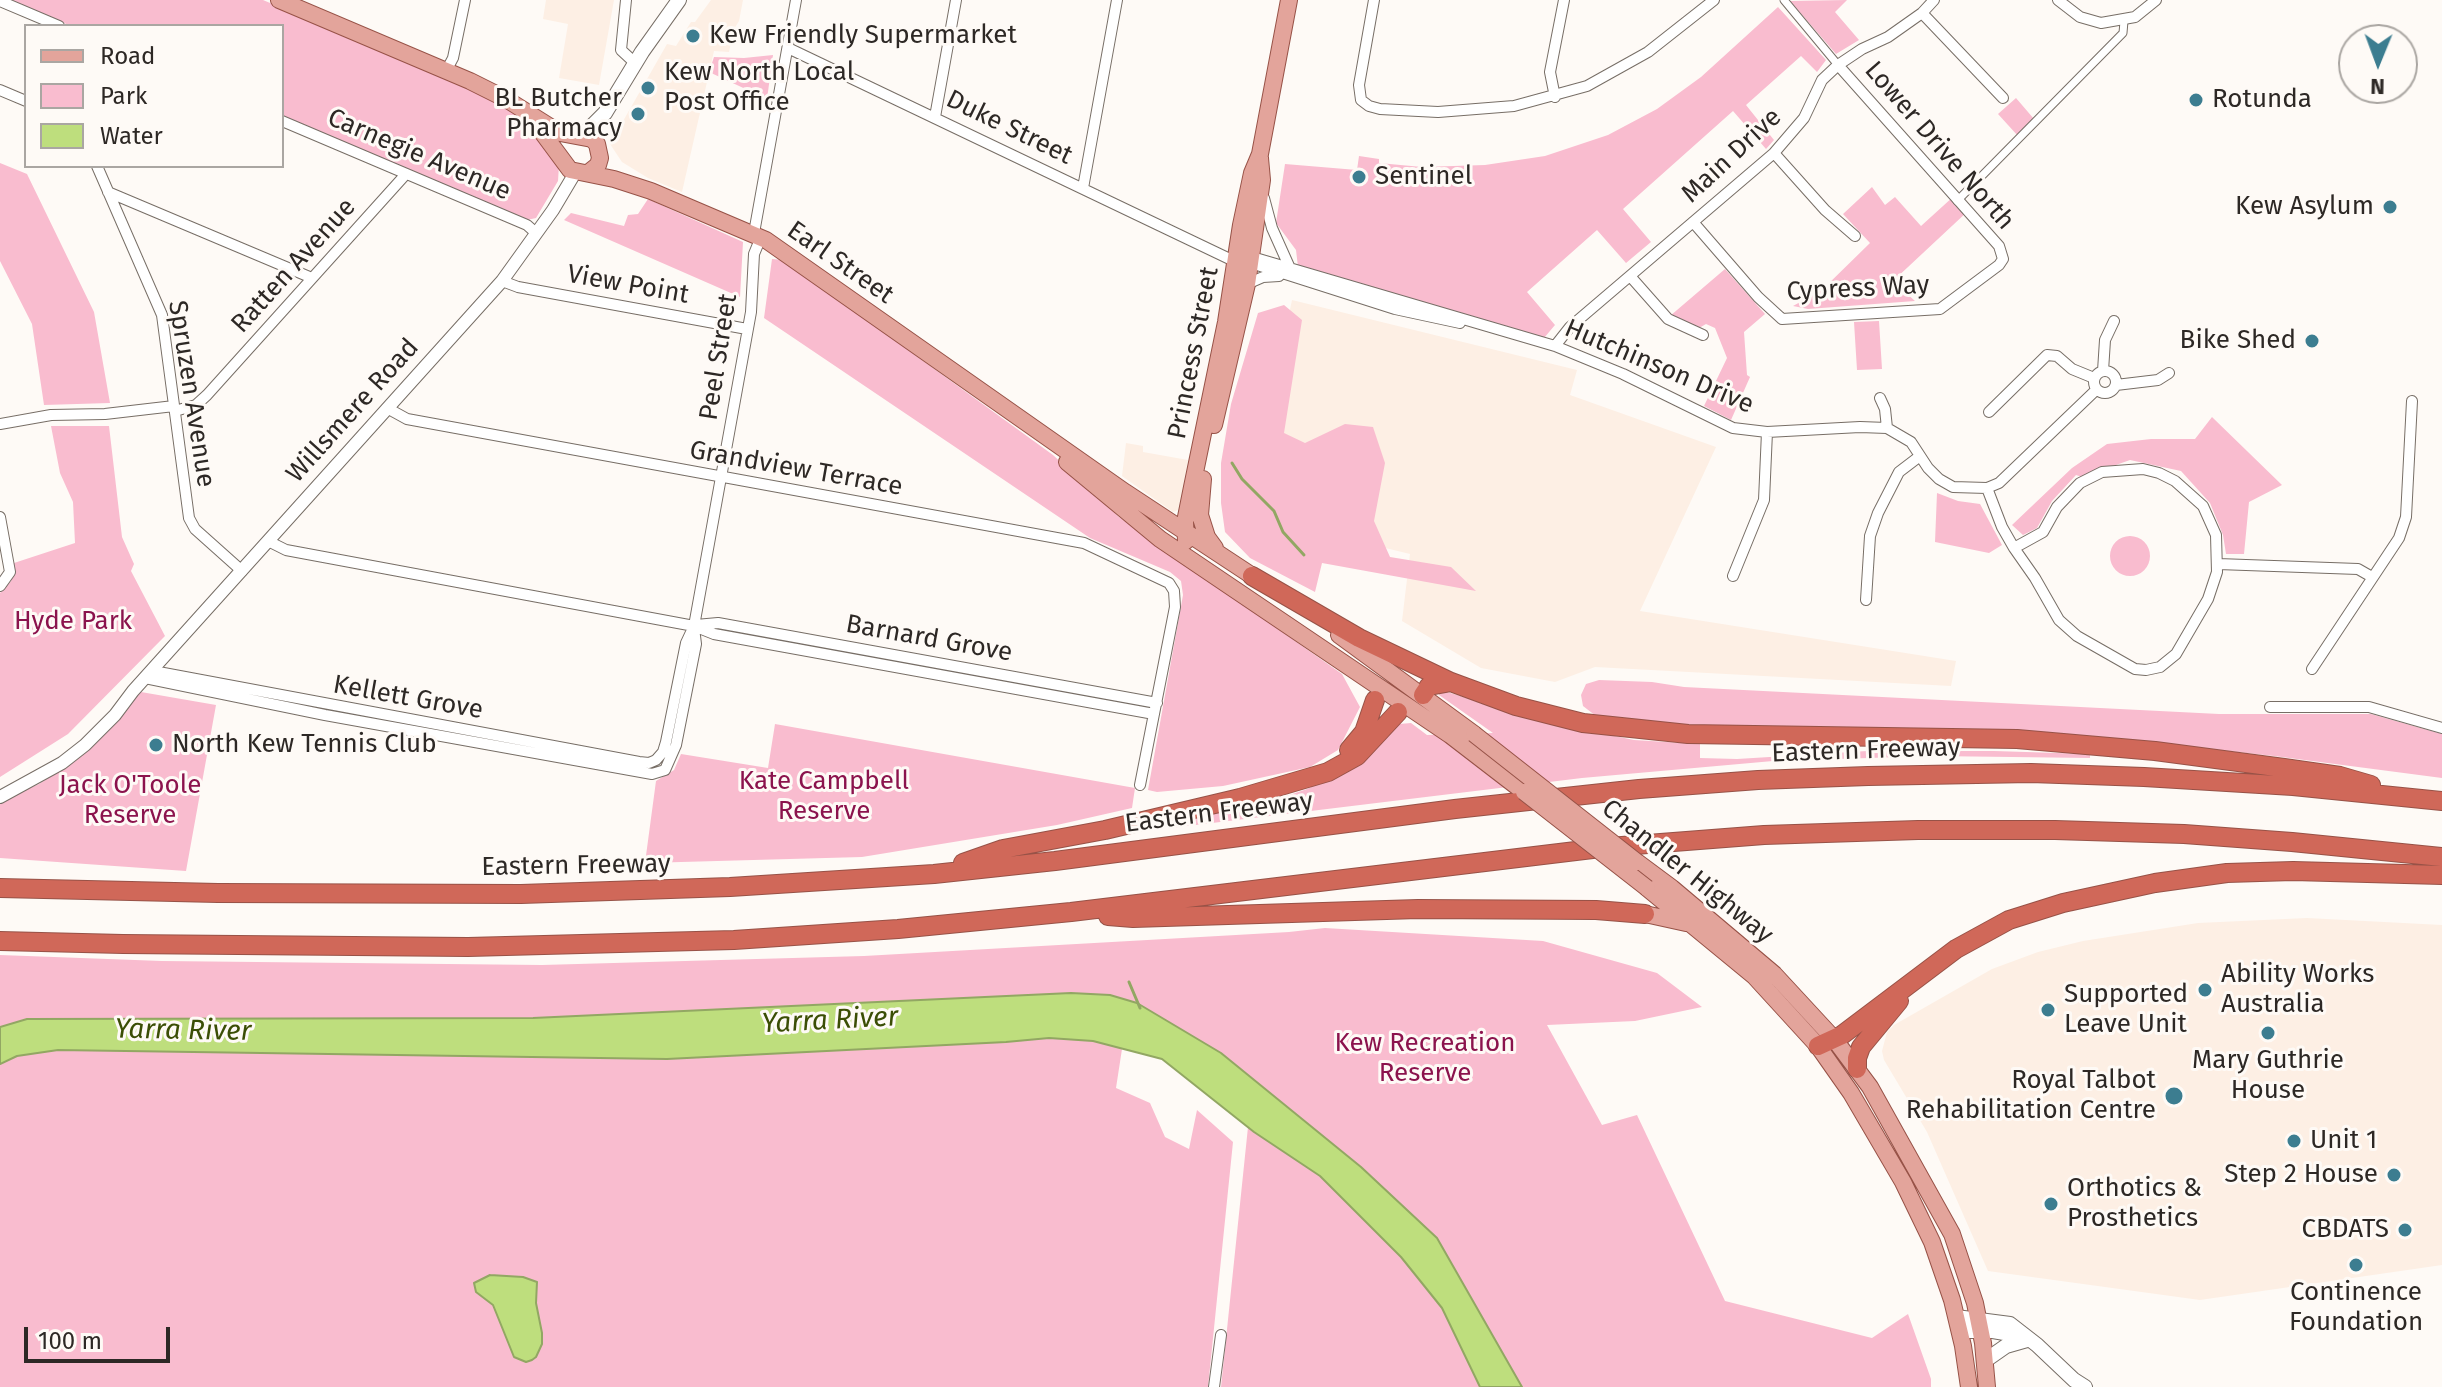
<!DOCTYPE html>
<html>
<head>
<meta charset="utf-8">
<style>
	body { margin:0 }
	#map { position:relative; width:2442px; height:1387px; overflow:hidden; background:#fefaf6; font-family:"Fira Sans",sans-serif }
	canvas { display:block }
	.legend { position:absolute; left:24px; top:24px; width:260px; height:144px; box-sizing:border-box; background:#fefaf6; border:2px solid #aaa6a2; margin:0; padding:10px 14px; list-style:none; font-size:24px; color:#2d2825 }
	.legend li { display:flex; align-items:center; gap:16px; height:40px }
	.legend b { width:40px; border:2px solid #aaa6a2 }
	.north { position:absolute; left:2338px; top:24px; width:80px; height:80px; box-sizing:border-box; background:#fefaf6; border:2px solid #aaa6a2; border-radius:50%; rotate:181deg; font-size:22px; font-weight:700; line-height:32px; text-align:center; color:#2d2825 }
	.north::after { content:''; display:block; margin:auto; width:28px; height:36px; background:#3c7d90; clip-path:polygon(50% 0,100% 100%,50% 72%,0 100%) }
	.scale { position:absolute; left:24px; top:1327px; width:146px; height:36px; box-sizing:border-box; border:4px solid #2d2825; border-top:0; padding-left:10px; font-size:24px; line-height:28px; white-space:nowrap; color:#2d2825; -webkit-text-stroke:6px #fefaf6; paint-order:stroke }
</style>
</head>
<body>
<div id="map">
<canvas width="2442" height="1387"></canvas>
<ul class="legend">
<li><b style="height:10px;background:#e3a49b"></b>Road</li>
<li><b style="height:22px;background:#f9bccf"></b>Park</li>
<li><b style="height:22px;background:#bede7d"></b>Water</li>
</ul>
<div class="north">N</div>
<div class="scale">100 m</div>
</div>
<script>
const g = document.querySelector('canvas').getContext('2d');
g.lineJoin = 'round';
function fill(path, color) { g.fillStyle = color; g.fill(path, 'evenodd'); }
const poly = rows => new Path2D(rows.map(r => 'M' + r).join(''));
function strokePath(path, color, width, dash) { g.strokeStyle = color; g.lineWidth = width; g.lineCap = dash ? 'butt' : 'round'; g.setLineDash(dash || []); g.stroke(path); }
function write(font, color, halo, rows, align = 'center') {
  g.font = font + ' "Fira Sans",sans-serif'; g.lineWidth = 6; g.setLineDash([]); g.textBaseline = 'middle'; g.strokeStyle = halo; g.fillStyle = color; for (const [text, x, y, turn = 0] of rows) {
    g.save(); g.translate(x, y); g.rotate((+turn || 0) * Math.PI / 180); g.textAlign = isNaN(turn) ? turn : align; if (halo) g.strokeText(text, 0, 0); g.fillText(text, 0, 0); g.restore();
  }
}
const built = poly([
	[546,0,614,0,599,85,559,78,568,24,543,19],
	[711,0,743,0,739,21,734,29,729,52,714,51,682,192,648,178,622,162,610,144,667,44,676,46,691,22,695,22],
	[1292,300,1577,370,1570,395,1716,447,1640,611,1956,661,1951,686,1595,667,1555,682,1481,668,1402,621,1410,554,1247,514],
	[1126,443,1143,446,1143,452,1188,460,1178,510,1173,512,1122,476],
	[2307,918,2442,925,2442,1265,2200,1300,1988,1271,1927,1132,1884,1060,1882,1051,1887,1032,1894,1025,1992,969,2038,952,2083,941,2198,923]
]);
const green = poly([
	[10,0,263,0,455,81,506,107,524,120,559,165,558,181,536,218,527,220,282,116,282,26,71,26],
	[1847,0,1835,12,1859,40,1836,54,1790,1],
	[1778,7,1826,60,1817,72,1801,56,1746,105,1774,140,1766,149,1733,111,1623,209,1651,242,1626,263,1597,230,1527,292,1555,325,1544,338,1298,267,1296,250,1276,223,1285,164,1357,170,1359,156,1379,159,1379,163,1422,167,1485,165,1545,156,1608,135,1657,109,1701,77],
	[773,55,767,99,709,72,714,57,744,58],
	[2016,98,2034,119,2018,136,1998,114],
	[0,163,27,174,94,312,110,403,44,405,32,324,0,261],
	[1872,187,1885,205,1895,197,1921,226,1954,196,1968,211,1893,281,1915,301,1808,309,1793,306,1822,290,1870,243,1843,214],
	[648,199,743,242,740,297,564,220,571,213,624,226,628,215,638,214],
	[772,259,784,260,1053,455,1119,517,1342,674,1360,707,1338,750,1310,767,1223,786,1157,792,1148,790,1183,595,1181,581,1170,572,1090,538,764,318],
	[1725,269,1765,314,1744,332,1747,375,1750,377,1731,420,1704,406,1727,358,1715,328,1706,324,1699,328,1670,316],
	[1284,305,1302,320,1284,433,1305,443,1345,424,1373,427,1385,463,1374,521,1390,557,1451,567,1476,591,1322,563,1315,592,1250,558,1225,532,1221,503,1221,463,1231,404,1258,313],
	[1879,321,1882,369,1857,370,1854,322],
	[2212,417,2282,485,2249,502,2244,554,2226,554,2223,535,2210,503,2181,471,2130,460,2082,477,2076,475,2052,501,2037,528,2023,535,2012,525,2072,468,2107,444,2151,439,2195,439],
	[51,426,109,426,122,537,134,564,131,571,165,636,68,734,0,777,0,593,11,581,14,563,75,543,73,502,60,473],
	[1937,493,1958,501,1980,504,2002,545,1989,553,1935,542],
	'2110 556a20 20 0 1 1 40 0a20 20 0 1 1-40 0Z',
	[1599,680,1652,682,1684,687,2219,714,2371,714,2442,734,2442,778,2274,756,2108,738,1983,730,1714,728,1596,716,1583,706,1581,695,1586,684],
	[1440,690,1556,724,1634,740,1700,744,1700,758,1737,759,1867,751,1994,751,2090,754,2090,758,1933,756,1773,761,1582,778,1171,828,1168,824,1272,801,1307,789,1357,765,1399,724,1411,723,1427,735,1493,733,1439,695],
	[141,692,216,705,186,871,0,858,0,801,39,784,79,757],
	[775,724,1135,788,1132,808,1057,825,862,857,645,863,656,781,674,770,681,754,768,768],
	[1325,928,1543,941,1657,973,1702,1007,1635,1021,1547,1025,1602,1125,1637,1115,1725,1301,1872,1338,1908,1314,1931,1379,1931,1387,1522,1387,1437,1238,1221,1053,1110,995,1071,993,533,1018,27,1019,0,1027,0,955,162,961,542,965,864,956,1289,932],
	[1049,1038,1093,1041,1122,1049,1116,1088,1150,1103,1165,1137,1189,1149,1197,1110,1233,1142,1208,1387,0,1387,0,1064,17,1056,58,1050,667,1059,1006,1042],
	[1248,1127,1320,1176,1401,1257,1442,1308,1480,1387,1221,1387]
]);
const water = poly([
	[1071,993,1110,995,1137,1003,1221,1053,1361,1167,1437,1238,1522,1387,1480,1387,1442,1308,1401,1257,1320,1176,1254,1132,1162,1059,1093,1041,1049,1038,1006,1042,667,1059,58,1050,17,1056,0,1064,0,1027,27,1019,533,1018,1071,993],
	[490,1275,523,1277,537,1282,536,1303,542,1333,542,1344,536,1357,532,1360,526,1362,514,1357,493,1305,476,1292,474,1283,490,1275]
]);
const stream = poly([
	[1232,463,1242,479,1274,511,1283,532,1304,555],
	[1129,982,1140,1008]
]);
const pedestrian = poly([
	[1784,0,1838,65],
	[1957,201,2123,33,2124,21]
]);
const minor = poly([
	[626,0,621,50,635,63],
	[1374,0,1359,85,1361,100,1369,106,1380,109,1438,112,1514,106,1587,86,1648,52,1714,0],
	[2058,0,2080,17,2101,23,2135,17,2156,0],
	[0,1,59,26],
	[1922,13,2003,98],
	[788,48,1236,262],
	[446,71,453,58,465,0],
	[0,90,26,101],
	[1555,97,1550,72,1564,0],
	[935,117,956,0],
	[282,121,527,225,536,233],
	[1774,153,1825,210,1855,236],
	[97,166,162,315,189,518,195,529,242,571],
	[1083,188,1117,0],
	[108,192,312,278],
	[1264,198,1272,228,1289,266],
	[1693,222,1758,297,1782,319,1940,309,1999,265,2003,259,1999,246,1838,65],
	[754,233,796,0],
	[1252,257,1555,346,1623,374,1733,428,1767,432,1860,427,1887,428,1911,442,1928,468,1939,479,1953,487,1987,488,1999,483,2096,390],
	[1251,263,1395,309,1460,323],
	[1630,276,1668,319,1703,335],
	[502,281,518,287,747,329],
	[1247,284,1263,277,1279,276],
	[1555,346,1570,327,1774,153,1804,118,1822,80,1838,65,1862,49,1888,37,1922,13,1934,0],
	'2094 382a11 11 0 1 1 22 0a11 11 0 1 1-22 0Z',
	[2103,371,2105,340,2114,321],
	[2116,385,2158,380,2169,373],
	[1880,398,1885,409,1887,428],
	[387,408,407,419,1084,543,1169,583,1174,591,1175,607,1140,785],
	[175,411,196,405,207,395,406,174],
	[1989,412,2047,355,2057,356,2072,369,2094,378],
	[0,424,51,415,105,414,174,406],
	[1987,488,2002,527,2014,548,2035,578,2059,620,2077,636,2135,669,2146,670,2160,667,2176,654,2208,599,2217,572,2216,535,2203,506,2175,481,2159,473,2143,469,2102,472,2080,483,2057,507,2043,532,2014,548],
	[0,517,10,572,0,586],
	[268,541,286,550,694,626,714,634,1154,714],
	[2218,564,2358,569,2372,577],
	[1733,576,1764,500,1767,432],
	[1866,600,1870,536,1878,513,1899,472,1920,456],
	[696,625,718,623,1157,703],
	[2312,669,2399,538,2406,517,2412,401],
	[153,671,639,762,649,763,656,760,663,752,666,742,686,643,694,626,751,312,754,254,761,237],
	[145,678,325,715,652,774,665,770,676,745,696,644,694,628],
	[2270,707,2369,707,2442,728],
	[1214,1387,1221,1335]
]);
const tertiary = poly([
	[0,797,62,763,85,745,115,715,133,691,502,281,553,210,575,173]
]);
const secondary = poly([
	[582,136,605,113,642,52,679,0],
	[1956,1317,2010,1324,2037,1345,2074,1380,2085,1387],
	[1959,1331,1993,1331,2022,1336],
	[1986,1360,2006,1346,2027,1340]
]);
const primary = poly([
	[279,0,470,81,506,99,560,133,592,139,597,144,600,158,598,165,588,173],
	[527,112,570,170,614,179,651,191,766,240,1125,492,1260,581],
	[1214,425,1247,284,1262,180,1260,158],
	[1067,462,1160,539,1450,735,1524,792],
	[1203,479,1200,515,1207,537,1215,548],
	[1186,541,1185,522,1192,487,1226,322,1241,225,1252,173,1260,154,1289,0],
	[1339,635,1474,734],
	[1637,862,1672,888,1774,974,1835,1040,1870,1087,1952,1234,1975,1303,1983,1343,1987,1387],
	[1647,888,1754,976,1818,1046,1851,1093,1903,1182,1932,1242,1952,1300,1963,1346,1969,1387],
	[1645,914,1686,923]
]);
const motorway = poly([
	[1252,576,1359,638,1451,682,1516,706,1583,723,1688,734,2017,739,2155,751,2284,768,2340,776,2371,785],
	[1423,695,1429,686,1451,682],
	[1349,750,1364,732,1375,700],
	[963,863,1003,849,1105,830,1240,798,1328,772,1357,756,1398,712],
	[0,888,218,893,521,894,730,887,934,874,1055,861,1455,809,1639,789,1758,780,1868,776,2031,773,2144,777,2293,786,2442,801],
	[1108,916,1133,918,1418,909,1596,910,1645,914],
	[0,941,123,944,468,947,734,940,898,929,1071,912,1609,847,1764,835,1918,830,2055,830,2184,834,2292,842,2442,857],
	[1818,1046,1842,1035,1956,949,2009,920,2063,903,2155,883,2227,873,2293,871,2442,875],
	[1857,1069,1857,1058,1861,1047,1899,1001]
]);
const primaryBridge = poly([
	[1474,734,1637,862],
	[1524,792,1647,888]
]);
const markers = [
	[693,36,8,"#3c7d90"],
	[648,88,8,"#3c7d90"],
	[2196,100,8,"#3c7d90"],
	[638,114,8,"#3c7d90"],
	[1359,177,8,"#3c7d90"],
	[2390,207,8,"#3c7d90"],
	[2312,341,8,"#3c7d90"],
	[156,745,8,"#3c7d90"],
	[2205,990,8,"#3c7d90"],
	[2048,1010,8,"#3c7d90"],
	[2268,1033,8,"#3c7d90"],
	[2174,1096,10,"#3c7d90"],
	[2294,1141,8,"#3c7d90"],
	[2394,1175,8,"#3c7d90"],
	[2051,1204,8,"#3c7d90"],
	[2405,1230,8,"#3c7d90"],
	[2356,1265,8,"#3c7d90"]
];
const poiNames = [
	["Kew Friendly Supermarket",709,36],
	["Kew North Local",664,73],
	["Post Office",664,103],
	["BL Butcher",622,99,"right"],
	["Pharmacy",622,129,"right"],
	["Rotunda",2212,100],
	["Sentinel",1375,177],
	["Kew Asylum",2374,207,"right"],
	["Bike Shed",2296,341,"right"],
	["North Kew Tennis Club",172,745],
	["Ability Works",2221,975],
	["Australia",2221,1005],
	["Supported",2064,995],
	["Leave Unit",2064,1025],
	["Mary Guthrie",2268,1061,"center"],
	["House",2268,1091,"center"],
	["Royal Talbot",2156,1081,"right"],
	["Rehabilitation Centre",2156,1111,"right"],
	["Unit 1",2310,1141],
	["Step 2 House",2378,1175,"right"],
	["Orthotics &",2067,1189],
	["Prosthetics",2067,1219],
	["CBDATS",2389,1230,"right"],
	["Continence",2356,1293,"center"],
	["Foundation",2356,1323,"center"]
];
const streetNames = [
	["Duke Street",1009,128,26],
	["Lower Drive North",1939,146,49],
	["Carnegie Avenue",419,155,23],
	["Main Drive",1732,156,-43],
	["Earl Street",840,263,35],
	["Ratten Avenue",294,266,-48],
	["View Point",628,285,10],
	["Cypress Way",1858,289,-3],
	["Princess Street",1194,353,-79],
	["Peel Street",719,357,-81],
	["Hutchinson Drive",1659,367,23],
	["Spruzen Avenue",191,394,81],
	["Willsmere Road",353,411,-48],
	["Grandview Terrace",796,469,10],
	["Barnard Grove",929,639,10],
	["Kellett Grove",408,698,10],
	["Eastern Freeway",1866,751,-2],
	["Eastern Freeway",1219,813,-7],
	["Eastern Freeway",576,866,-1],
	["Chandler Highway",1687,872,39]
];
const parkNames = [
	["Hyde Park",73,622],
	["Kate Campbell",824,782],
	["Reserve",824,812],
	["Jack O'Toole",130,786],
	["Reserve",130,816],
	["Kew Recreation",1425,1044],
	["Reserve",1425,1074]
];
const waterNames = [
	["Yarra River",830,1021,-3],
	["Yarra River",183,1031,1]
];
fill(built, '#fdefe4');
fill(green, '#f9bccf');
fill(water, '#bede7d');
strokePath(water, '#92a763', 2);
strokePath(stream, '#92a763', 3);
strokePath(pedestrian, '#776e66', 9);
strokePath(minor, '#776e66', 12);
strokePath(tertiary, '#776e66', 14);
strokePath(secondary, '#776e66', 16);
strokePath(primary, '#975247', 18);
strokePath(motorway, '#975247', 20);
strokePath(pedestrian, '#fff', 7);
strokePath(minor, '#fff', 10);
strokePath(tertiary, '#fff', 12);
strokePath(secondary, '#fff', 14);
strokePath(primary, '#e3a49b', 16);
strokePath(motorway, '#d06859', 18);
strokePath(primaryBridge, '#975247', 18, []);
strokePath(primaryBridge, '#e3a49b', 16);
for (const [x, y, r, color] of markers) { const dot = new Path2D(); dot.arc(x, y, r, 0, 2 * Math.PI); g.fillStyle = color; g.fill(dot); strokePath(dot, '#fefaf6', 3); }
write('26px', '#2d2825', '#fefaf6', poiNames, 'left');
write('26px', '#2d2825', '#fefaf6', streetNames);
write('26px', '#8b134d', '#fefaf6', parkNames);
write('italic 28px', '#3b4e05', '#fefaf6', waterNames);
</script>
</body>
</html>
